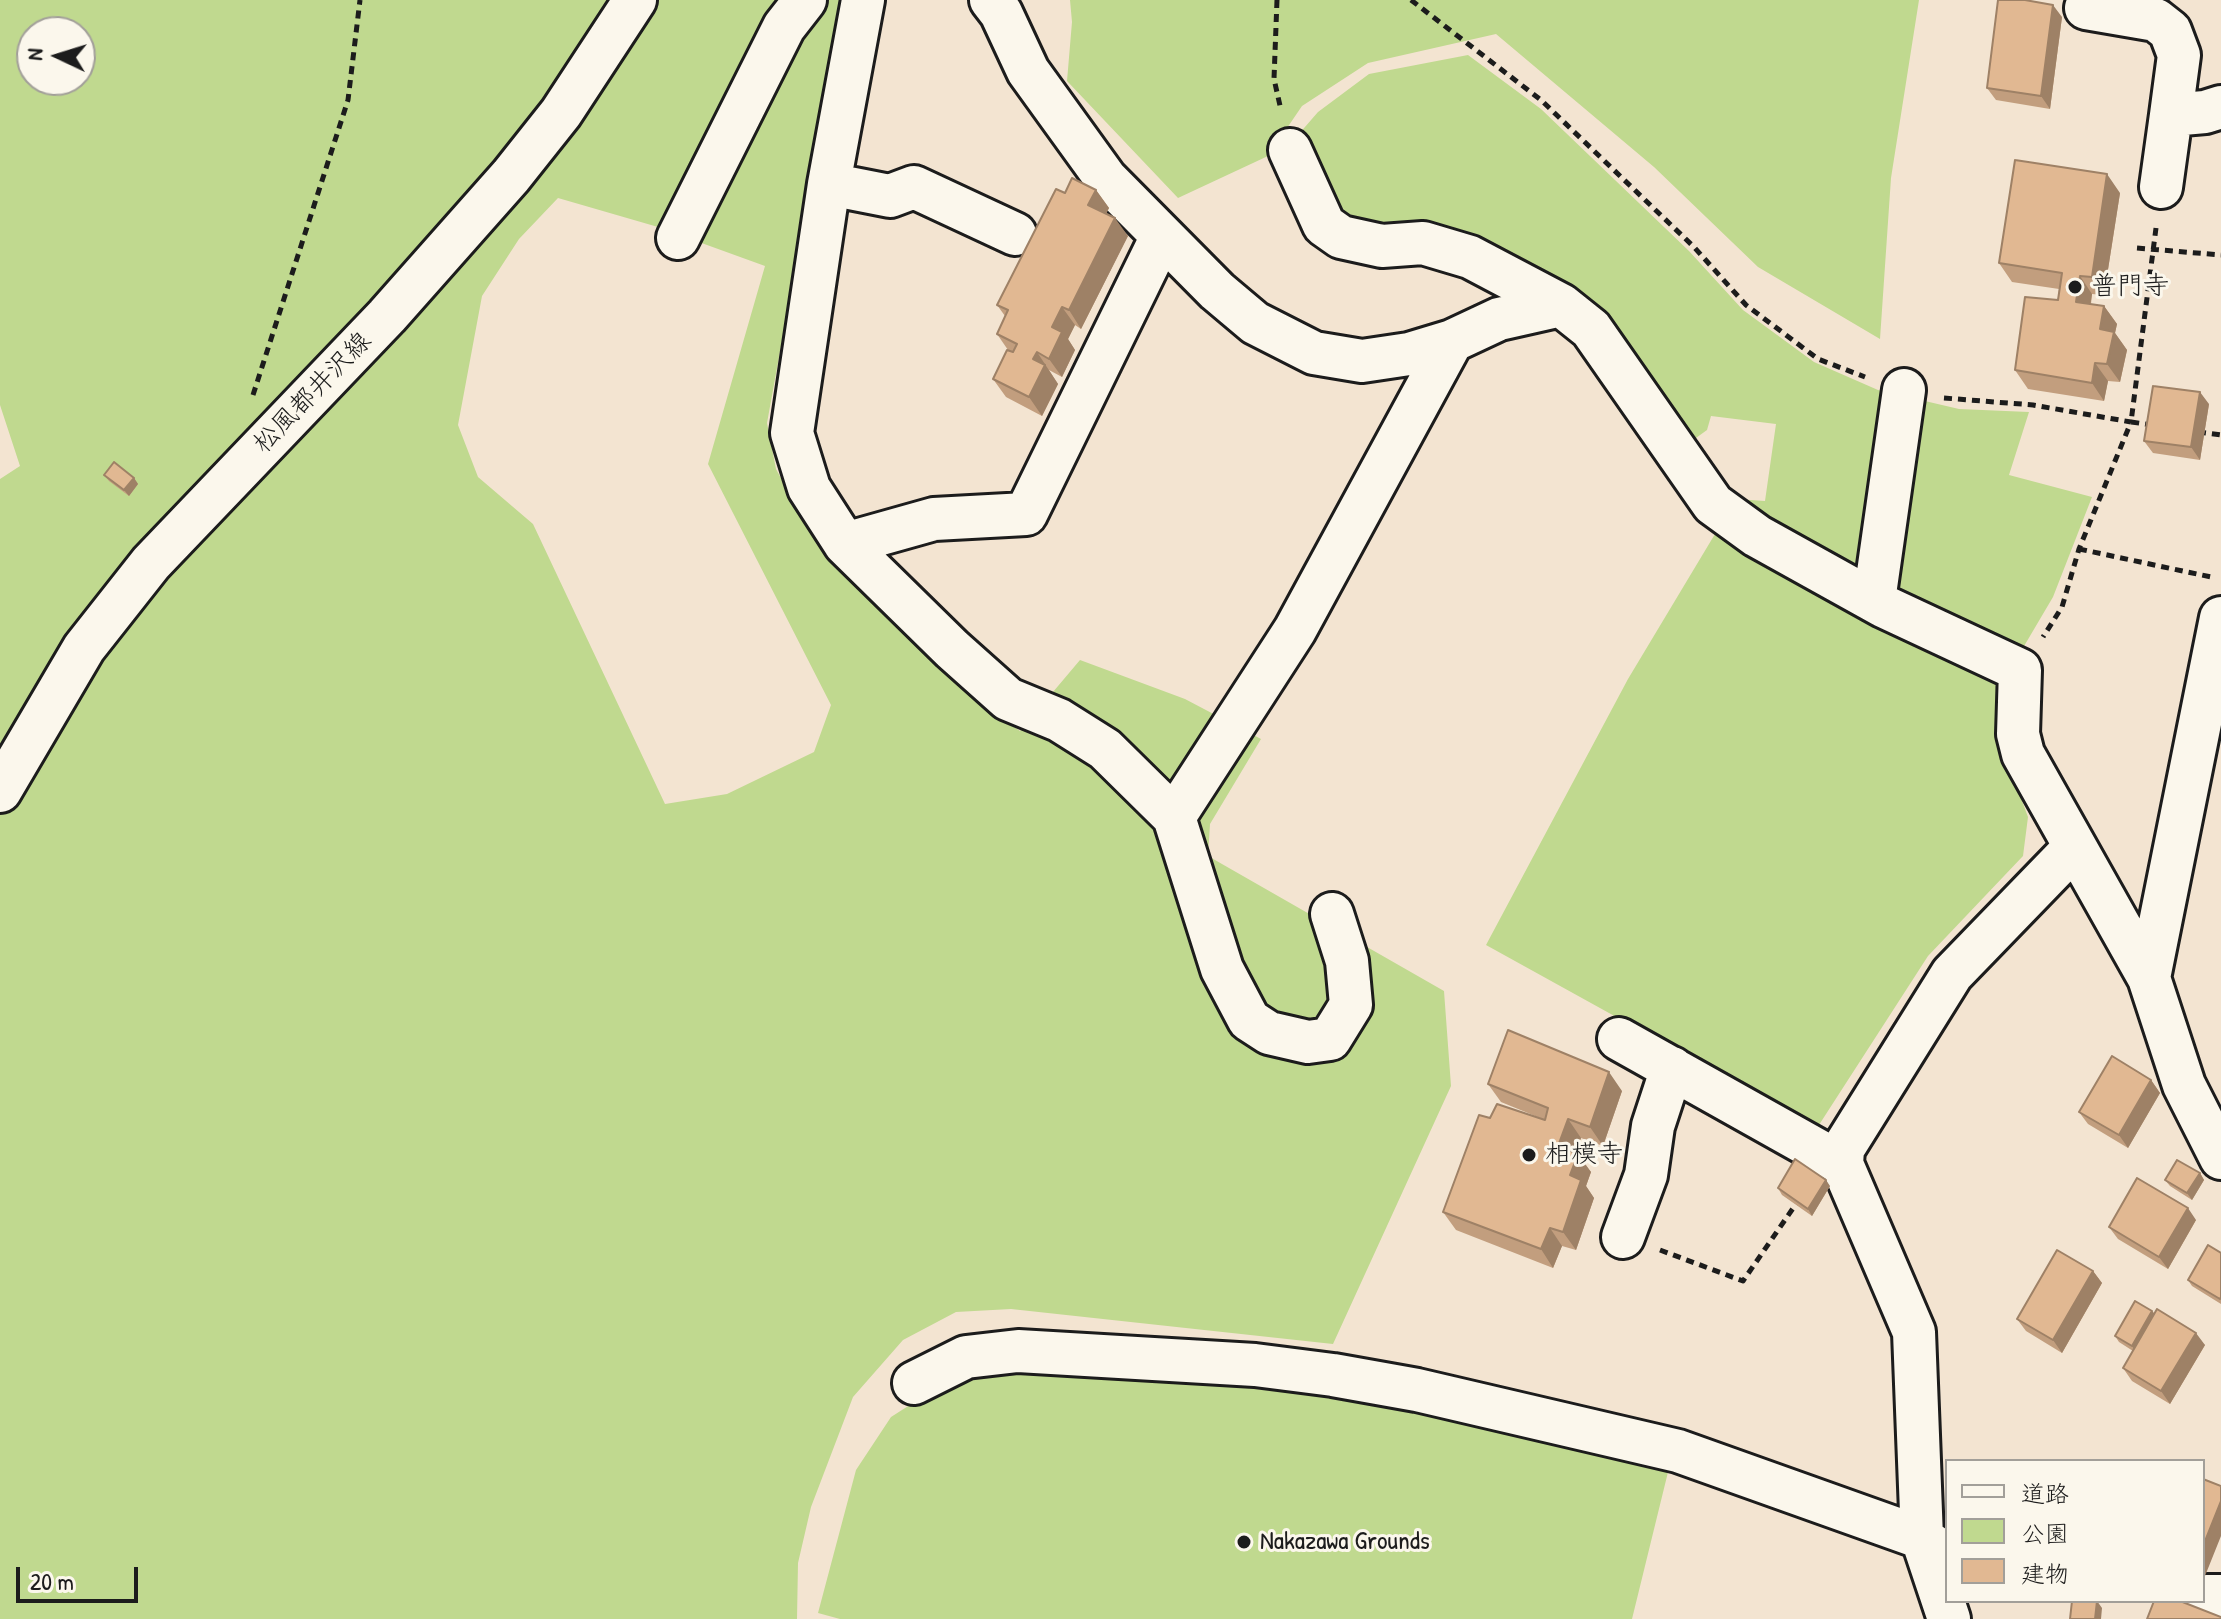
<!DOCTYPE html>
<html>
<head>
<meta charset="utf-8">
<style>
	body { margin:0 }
	#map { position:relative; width:2221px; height:1619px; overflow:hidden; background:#f3e4d1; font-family:"Patrick Hand","Klee One",sans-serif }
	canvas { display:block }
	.legend { position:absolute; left:1945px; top:1459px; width:260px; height:144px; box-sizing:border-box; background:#fbf7ec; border:2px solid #a29f99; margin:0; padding:10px 14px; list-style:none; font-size:24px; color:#1c1c1c }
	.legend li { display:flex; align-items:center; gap:16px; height:40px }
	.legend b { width:40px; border:2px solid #a29f99 }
	.north { position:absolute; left:16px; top:16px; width:80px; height:80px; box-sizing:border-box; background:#fbf7ec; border:2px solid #a29f99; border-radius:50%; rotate:274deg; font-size:22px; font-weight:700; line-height:32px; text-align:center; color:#1c1c1c }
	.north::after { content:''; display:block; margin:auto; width:28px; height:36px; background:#1c1c1c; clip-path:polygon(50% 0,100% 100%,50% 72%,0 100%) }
	.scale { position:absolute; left:16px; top:1567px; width:122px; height:36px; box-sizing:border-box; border:4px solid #1c1c1c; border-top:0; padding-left:10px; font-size:24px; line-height:28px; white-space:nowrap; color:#1c1c1c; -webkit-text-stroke:6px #fbf7ec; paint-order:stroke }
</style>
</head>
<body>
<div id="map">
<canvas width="2221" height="1619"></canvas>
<ul class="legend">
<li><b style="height:10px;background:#fbf7ec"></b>道路</li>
<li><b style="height:22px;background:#c0d98f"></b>公園</li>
<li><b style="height:22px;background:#e1b892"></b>建物</li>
</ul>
<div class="north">N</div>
<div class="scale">20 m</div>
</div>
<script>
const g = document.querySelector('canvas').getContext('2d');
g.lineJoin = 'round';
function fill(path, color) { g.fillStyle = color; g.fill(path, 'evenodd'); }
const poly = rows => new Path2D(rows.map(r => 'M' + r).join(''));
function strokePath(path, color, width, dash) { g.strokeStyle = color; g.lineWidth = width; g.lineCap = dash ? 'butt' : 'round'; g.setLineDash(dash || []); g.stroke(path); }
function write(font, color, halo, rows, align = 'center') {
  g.font = font + ' "Patrick Hand","Klee One",sans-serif'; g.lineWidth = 6; g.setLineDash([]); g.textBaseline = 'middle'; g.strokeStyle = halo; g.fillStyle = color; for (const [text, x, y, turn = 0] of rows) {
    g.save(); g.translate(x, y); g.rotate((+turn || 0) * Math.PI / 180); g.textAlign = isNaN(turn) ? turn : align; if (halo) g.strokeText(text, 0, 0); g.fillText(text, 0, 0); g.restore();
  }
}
const green = poly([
	[0,0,782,0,658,227,558,198,519,239,482,296,458,425,478,477,533,524,665,804,727,794,814,752,831,705,708,464,765,266,696,241,804,29,828,0,844,0,767,423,776,469,802,517,826,557,961,688,1020,731,1080,660,1185,699,1261,739,1210,824,1208,856,1444,991,1451,1086,1333,1344,1011,1309,956,1312,903,1340,853,1397,811,1507,798,1563,797,1619,0,1619,0,479,20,466,0,405],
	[32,32,80,32,80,80,32,80],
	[1070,0,1919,0,1891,178,1880,339,1758,267,1654,167,1496,34,1368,63,1302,106,1268,156,1178,198,1067,81,1072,22],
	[1468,55,1541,109,1689,251,1743,310,1814,362,1878,390,1959,409,2029,412,2009,475,2092,497,2053,597,2007,675,1995,728,2028,817,2023,856,1928,956,1817,1128,1486,945,1628,679,1736,499,1765,501,1776,424,1711,416,1707,430,1689,443,1601,323,1333,214,1298,135,1318,112,1369,74],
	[1057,1367,1385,1403,1669,1468,1632,1619,840,1619,818,1613,856,1470,891,1417,949,1380]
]);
const path = poly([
	[1277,0,1274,79,1281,110],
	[1411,0,1541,100,1694,247,1746,305,1818,359,1865,377],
	[2137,248,2221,255],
	[253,395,348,100,360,0],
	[1944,398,2033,405,2131,422,2079,549,2062,607,2043,637],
	[2153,425,2131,422,2156,228],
	[2198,432,2221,435],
	[2079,549,2211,577],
	[1660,1250,1743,1281,1798,1201]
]);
const minor = poly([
	[863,0,829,184,792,433,809,488,845,544,952,649,1008,699,1059,720,1105,749,1174,817,1222,969,1249,1020,1269,1033,1308,1042,1330,1039,1351,1005,1347,961,1332,914],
	[991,0,1001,13,1028,71,1106,179,1217,291,1255,323,1314,353,1362,361,1409,354,1452,341,1499,319,1561,305],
	[2086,8,2156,20,2170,31,2179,55,2171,115],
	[1290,150,1324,225,1341,237,1382,246,1423,243,1470,257,1561,305,1591,329,1713,504,1757,536,1883,606,2020,670,2018,734,2023,754,2149,978,2184,1085,2221,1158],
	[829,184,890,196,914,187,1015,234],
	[2161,187,2171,115,2205,112,2221,107],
	[678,238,784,27,805,0],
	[845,544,934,519,1026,514,1162,236],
	[1874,601,1904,390],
	[0,791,84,648,151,563,387,316,511,176,561,113,635,0],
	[1174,817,1295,630,1452,341],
	[2149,978,2221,618],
	[1619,1039,1842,1164],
	[1623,1237,1646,1175,1653,1126,1672,1068],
	[914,1383,966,1357,1018,1351,1255,1365,1333,1375,1417,1390,1678,1451,1922,1538,1947,1555],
	[2203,1596,2221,1596],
	[1949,1619,1922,1538,1914,1332,1842,1164,1843,1149,1952,974,2073,849]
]);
const wall = poly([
	[2062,17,2050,109,1996,100,1987,88],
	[1096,190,1109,208,1106,214,1128,236,1081,329,1075,325,1068,339,1075,350,1062,377,1049,370,1058,384,1042,416,1006,397,993,379,1008,350,997,334,1005,316,997,305,1065,193],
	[2120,193,2104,295,2092,294,2091,304,2104,306,2117,324,2115,333,2127,350,2120,382,2108,381,2104,401,2028,389,2015,370,2058,300,2059,289,2012,282,1999,263],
	[2209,404,2200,460,2153,453,2144,441],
	[104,475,134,478,138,484,129,496,109,481],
	[2151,1080,2160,1093,2128,1148,2088,1124,2079,1112],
	[1488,1084,1622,1091,1603,1146,1581,1138,1575,1152,1591,1172,1586,1186,1594,1198,1576,1250,1562,1246,1553,1268,1456,1230,1443,1212,1490,1118,1545,1120,1501,1102],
	[2200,1173,2204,1180,2192,1200,2170,1186,2165,1180],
	[1830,1186,1812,1216,1782,1195,1778,1188],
	[2196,1220,2168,1269,2118,1239,2109,1227],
	[2221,1253,2221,1304,2192,1286,2188,1280],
	[2093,1271,2102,1283,2062,1353,2026,1331,2017,1319],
	[2152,1311,2155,1314,2205,1345,2170,1404,2132,1381,2123,1368,2133,1351,2119,1342,2115,1336]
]);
const shadedWall = poly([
	[2053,5,2062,17,2050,109,2041,96],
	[2107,174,2120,193,2104,295,2092,277],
	[1096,190,1109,208,1101,223,1088,205],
	[1115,218,1128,236,1081,329,1069,310],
	[2080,276,2092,294,2088,321,2076,302],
	[2104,306,2117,324,2115,333,2127,350,2120,382,2107,364,2100,329],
	[1062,307,1075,325,1068,339,1075,350,1062,377,1049,359,1052,327],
	[1037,352,1058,384,1042,416,1029,397,1033,359],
	[2095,363,2108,381,2104,401,2092,383],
	[2200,392,2209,404,2200,460,2191,447],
	[134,478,138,484,129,496,124,490],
	[1609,1072,1622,1091,1603,1146,1590,1127],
	[2151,1080,2160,1093,2128,1148,2119,1135],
	[1568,1119,1581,1138,1571,1164,1558,1146],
	[1578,1154,1591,1172,1586,1186,1594,1198,1576,1250,1563,1232,1570,1175],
	[2200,1173,2204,1180,2192,1200,2187,1193],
	[1826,1180,1830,1186,1812,1216,1808,1209],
	[2188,1208,2196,1220,2168,1269,2159,1257],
	[1550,1228,1562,1246,1553,1268,1541,1249],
	[2093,1271,2102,1283,2062,1353,2053,1340],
	[2152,1311,2157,1317,2136,1352,2132,1346],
	[2196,1333,2205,1345,2170,1404,2161,1391],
	[2221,1501,2221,1536,2203,1581,2203,1546],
	[2097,1601,2102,1608,2101,1619,2095,1619]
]);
const building = poly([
	[1998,0,2025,0,2053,5,2041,96,1987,88,1998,0],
	[2015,160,2107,174,2092,277,2080,276,2076,302,2104,306,2100,329,2114,332,2107,364,2095,363,2092,383,2015,370,2025,297,2058,300,2062,273,1999,263,2015,160],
	[1072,178,1096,190,1088,205,1115,218,1069,310,1062,307,1052,327,1062,332,1049,359,1037,352,1033,359,1045,365,1029,397,993,379,1007,350,1013,352,1017,344,997,334,1008,310,997,305,1056,189,1065,193,1072,178],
	[2153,386,2200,392,2191,447,2144,441,2153,386],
	[114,462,134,478,124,490,104,475,114,462],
	[1508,1030,1609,1072,1590,1127,1568,1119,1558,1146,1578,1154,1570,1175,1581,1180,1563,1232,1550,1228,1541,1249,1443,1212,1479,1115,1490,1118,1497,1104,1545,1120,1548,1108,1488,1084,1508,1030],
	[2112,1056,2151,1080,2119,1135,2079,1112,2112,1056],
	[1795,1159,1826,1180,1808,1209,1778,1188,1795,1159],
	[2177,1160,2200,1173,2187,1193,2165,1180,2177,1160],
	[2137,1178,2188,1208,2159,1257,2109,1227,2137,1178],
	[2208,1245,2221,1253,2221,1297,2220,1299,2188,1280,2208,1245],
	[2057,1250,2093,1271,2053,1340,2017,1319,2057,1250],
	[2135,1301,2152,1311,2132,1346,2115,1336,2135,1301],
	[2157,1309,2196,1333,2161,1391,2123,1368,2157,1309],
	[2203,1479,2221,1486,2221,1501,2203,1546,2203,1479],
	[2072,1601,2097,1601,2095,1619,2070,1619,2072,1601],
	[2154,1601,2180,1601,2221,1617,2221,1619,2147,1619,2154,1601]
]);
const markers = [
	[2075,287,8,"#1c1c1c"],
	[1529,1155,8,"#1c1c1c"],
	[1244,1542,8,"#1c1c1c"]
];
const poiNames = [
	["普門寺",2091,287],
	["相模寺",1545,1155],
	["Nakazawa Grounds",1260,1542]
];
const streetNames = [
	["松風都井沢線",313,393,-46]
];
fill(green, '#c0d98f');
strokePath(minor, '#1c1c1c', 48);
strokePath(path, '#1c1c1c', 5, [8, 6]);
strokePath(minor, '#fbf7ec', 42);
fill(wall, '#c29e7e');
fill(shadedWall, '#9e8166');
fill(building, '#e1b892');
strokePath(building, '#9e8166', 2);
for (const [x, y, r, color] of markers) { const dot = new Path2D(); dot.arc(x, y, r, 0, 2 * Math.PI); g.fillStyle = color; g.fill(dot); strokePath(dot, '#fbf7ec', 3); }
write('26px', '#1c1c1c', '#fbf7ec', poiNames, 'left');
write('26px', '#1c1c1c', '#fbf7ec', streetNames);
</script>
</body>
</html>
